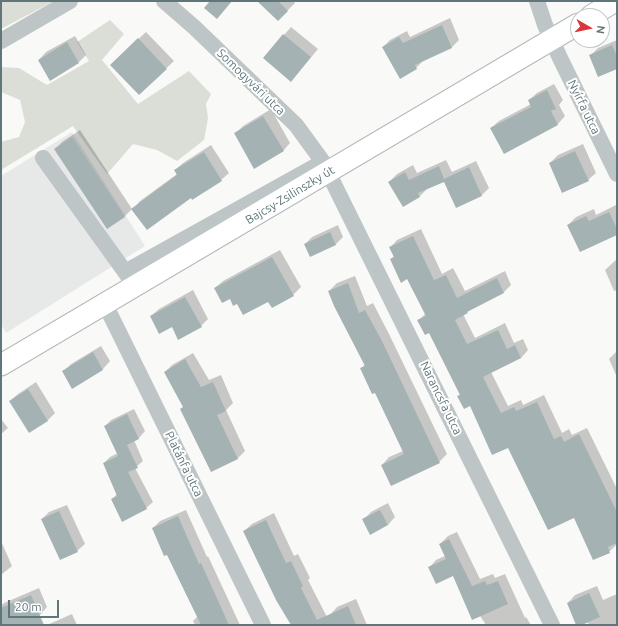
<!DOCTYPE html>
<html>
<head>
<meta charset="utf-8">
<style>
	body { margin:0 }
	#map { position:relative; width:618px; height:626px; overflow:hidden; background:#f9f9f7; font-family:Ubuntu,sans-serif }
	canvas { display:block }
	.frame { position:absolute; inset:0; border:2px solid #61767a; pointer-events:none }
	.north { position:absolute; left:570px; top:8px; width:40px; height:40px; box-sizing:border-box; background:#fff; border:1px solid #c0c8ca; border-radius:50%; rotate:99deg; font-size:11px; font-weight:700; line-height:16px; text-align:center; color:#61767a }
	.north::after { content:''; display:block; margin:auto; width:14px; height:18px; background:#d8383b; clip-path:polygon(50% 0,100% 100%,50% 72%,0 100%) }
	.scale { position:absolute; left:8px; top:600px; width:51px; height:18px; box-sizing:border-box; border:2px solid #61767a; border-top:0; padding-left:5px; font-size:12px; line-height:14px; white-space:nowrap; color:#61767a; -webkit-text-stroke:3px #fff; paint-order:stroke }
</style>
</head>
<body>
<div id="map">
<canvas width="618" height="626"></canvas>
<div class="frame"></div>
<div class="north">N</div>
<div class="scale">20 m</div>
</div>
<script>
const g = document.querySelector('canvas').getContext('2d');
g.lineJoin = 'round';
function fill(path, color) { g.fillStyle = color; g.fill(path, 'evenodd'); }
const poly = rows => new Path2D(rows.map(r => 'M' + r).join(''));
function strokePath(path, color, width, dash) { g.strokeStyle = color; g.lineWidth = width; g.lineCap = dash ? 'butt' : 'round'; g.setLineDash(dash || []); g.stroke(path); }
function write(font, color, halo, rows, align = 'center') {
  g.font = font + ' Ubuntu,sans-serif'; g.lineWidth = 4; g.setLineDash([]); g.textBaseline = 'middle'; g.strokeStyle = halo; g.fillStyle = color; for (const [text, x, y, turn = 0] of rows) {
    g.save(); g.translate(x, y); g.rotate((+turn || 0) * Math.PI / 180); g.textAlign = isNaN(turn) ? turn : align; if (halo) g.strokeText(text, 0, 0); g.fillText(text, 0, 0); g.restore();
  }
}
const built = poly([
	[72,132,145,246,6,333,1,324,1,176]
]);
const green = poly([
	[1,1,52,1,52,2,1,29],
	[110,20,124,34,102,60,138,104,189,71,211,94,206,104,208,118,204,140,177,161,157,150,133,144,107,174,73,126,1,170,1,142,19,137,25,122,20,100,1,92,1,67,19,68,47,85,89,61,77,42]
]);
const shadow = poly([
	[258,1,293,1,295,3,278,20],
	[450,18,459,40,452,47,424,60,416,68,383,47,390,40,407,31,410,37],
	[291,27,318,49,298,73,264,58],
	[146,32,174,61,139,94,119,57],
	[75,36,86,55,79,62,39,60,46,52],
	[617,40,617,68,590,56,598,48],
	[554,84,563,100,559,105,565,116,558,124,504,152,491,128,499,121,531,104,529,100,537,93],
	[271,109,290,143,283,151,235,134,243,126],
	[80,130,132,209,125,216,107,228,55,149,62,142],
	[583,144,596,173,588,180,550,163,558,155],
	[211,145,229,173,221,180,191,197,133,209,140,201,177,174,175,170,183,163],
	[446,160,452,172,476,161,489,188,481,196,445,180,427,189,419,197,389,182,397,174,413,165,417,173],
	[616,205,617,233,568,225,576,217,594,209,596,215],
	[338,225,343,237,336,244,311,256,305,244,312,237],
	[421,229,442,274,453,268,465,291,505,271,511,285,504,292,471,309,463,314,475,338,505,323,514,343,523,339,528,350,521,358,491,372,508,406,521,400,523,405,544,395,562,433,569,429,572,435,587,428,617,489,617,544,609,552,574,517,470,404,458,397,460,394,429,331,418,321,425,314,408,278,391,259,394,256,390,248,397,240],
	[280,250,301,287,293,295,272,307,269,300,238,302,215,288,223,281],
	[617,259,617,290,614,291,605,270],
	[355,276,367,306,373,303,389,334,447,454,439,462,382,465,389,457,403,451,375,391,362,368,365,364,329,291,337,283],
	[193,290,208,319,201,326,151,316,159,309],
	[101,346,110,361,103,369,72,387,63,372,71,364],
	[617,351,617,375,616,375,609,359],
	[193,353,209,380,221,375,233,403,226,410,245,451,237,459,165,372,172,365],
	[36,382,55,413,48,420,29,432,10,401,18,394],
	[134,409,145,431,139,438,134,440,143,461,135,468,153,502,146,508,112,499,117,494,104,463,110,457,118,453,105,426,111,420],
	[1,419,8,428,1,434],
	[388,503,395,517,388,525,364,519,371,512],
	[67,505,85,544,77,551,42,519,49,512],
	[186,510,207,557,208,556,240,625,195,625,193,621,198,616,168,554,153,528,160,521],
	[274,513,294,556,298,554,310,578,308,580,329,621,325,625,299,625,244,531,252,524],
	[457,532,480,579,493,574,495,578,505,574,525,618,526,617,531,625,486,625,453,574,429,568,436,560,445,556,440,544,448,536],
	[1,541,12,566,1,575],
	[597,586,603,600,617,594,617,625,589,625,587,621,577,625,568,603,575,595],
	[39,588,47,607,40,615,17,625,2,625,1,622,1,606,4,603],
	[356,599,367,625,334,625,330,615,337,607],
	[72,614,77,625,47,625]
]);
const building = poly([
	[210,1,232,1,217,19,204,8],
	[257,1,278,1,288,11,278,21],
	[442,25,452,48,415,65,417,69,400,79,382,47,399,37,403,43],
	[283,34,311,57,291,82,263,58],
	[138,38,167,69,139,95,110,65],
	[67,42,79,63,50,81,38,60],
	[612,45,617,56,617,69,598,77,589,55],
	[547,90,556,109,551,111,558,125,504,154,490,128,531,107,528,100],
	[263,116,284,151,254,169,234,133],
	[72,137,125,217,107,229,54,149],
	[575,151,589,181,562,193,549,163],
	[204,152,222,181,192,200,191,198,147,230,131,209,177,175,174,170],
	[439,166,444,179,469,167,482,196,456,208,444,182,418,193,420,197,403,207,388,182,405,172,409,180],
	[609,212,617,229,617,235,580,252,567,225,586,216,589,221],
	[330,232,336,245,310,257,304,244],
	[413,236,434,280,446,275,457,298,497,278,504,293,467,312,468,313,455,320,467,344,498,330,507,349,515,345,521,358,483,377,501,413,514,407,516,411,537,402,554,439,561,436,564,442,579,434,617,512,617,543,608,547,610,553,593,560,574,518,548,530,508,448,492,455,470,406,464,409,457,396,460,395,429,333,425,335,417,320,426,316,407,279,401,283,390,259,394,257,389,247],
	[272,257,294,296,272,308,268,302,243,315,237,304,233,306,230,299,222,303,214,288],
	[348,283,359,313,365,310,382,341,440,463,391,486,381,465,404,454,375,393,372,394,360,368,365,366,334,306,328,291],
	[185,297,202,327,178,340,172,327,159,334,150,316],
	[93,352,103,370,72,389,62,371],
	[185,359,201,387,213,382,226,411,217,415,238,459,211,472,180,409,183,407,164,372],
	[28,389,48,421,29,433,9,401],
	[127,414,139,439,127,445,138,468,128,472,147,509,122,522,111,499,117,496,103,463,118,456,104,426],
	[380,510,388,525,370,535,362,519],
	[59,511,78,552,60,560,41,519],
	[178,516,199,564,201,563,229,625,201,625,167,555,164,556,152,528],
	[266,520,286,563,291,561,303,586,301,588,317,620,348,606,356,625,291,625,276,600,243,531],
	[449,539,472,586,485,581,487,585,498,581,508,604,472,620,453,576,436,584,428,567,446,559,439,544],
	[589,593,600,617,582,625,576,625,567,603],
	[31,595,44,625,1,625,1,608]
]);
const minor = poly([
	[164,1,194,27,296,125,323,162,552,625],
	[537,1,545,25,560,58,617,174],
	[1,41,70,1],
	[43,158,131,280],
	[125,272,323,162],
	[105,304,263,625]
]);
const major = poly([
	[591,16,615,1],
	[1,365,578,24]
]);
const streetNames = [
	["Somogyvári utca",251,82,44],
	["Nyírfa utca",584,107,64],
	["Bajcsy-Zsilinszky út",290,195,-31],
	["Narancsfa utca",441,398,64],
	["Platánfa utca",184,464,64]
];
fill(built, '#e7e9e8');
fill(green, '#dbded7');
fill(shadow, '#0003');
fill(building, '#a5b2b4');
strokePath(major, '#b2b9bb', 23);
strokePath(minor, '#bec5c6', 16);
strokePath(major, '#fff', 21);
write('12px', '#61767a', '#fff', streetNames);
</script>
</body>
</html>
